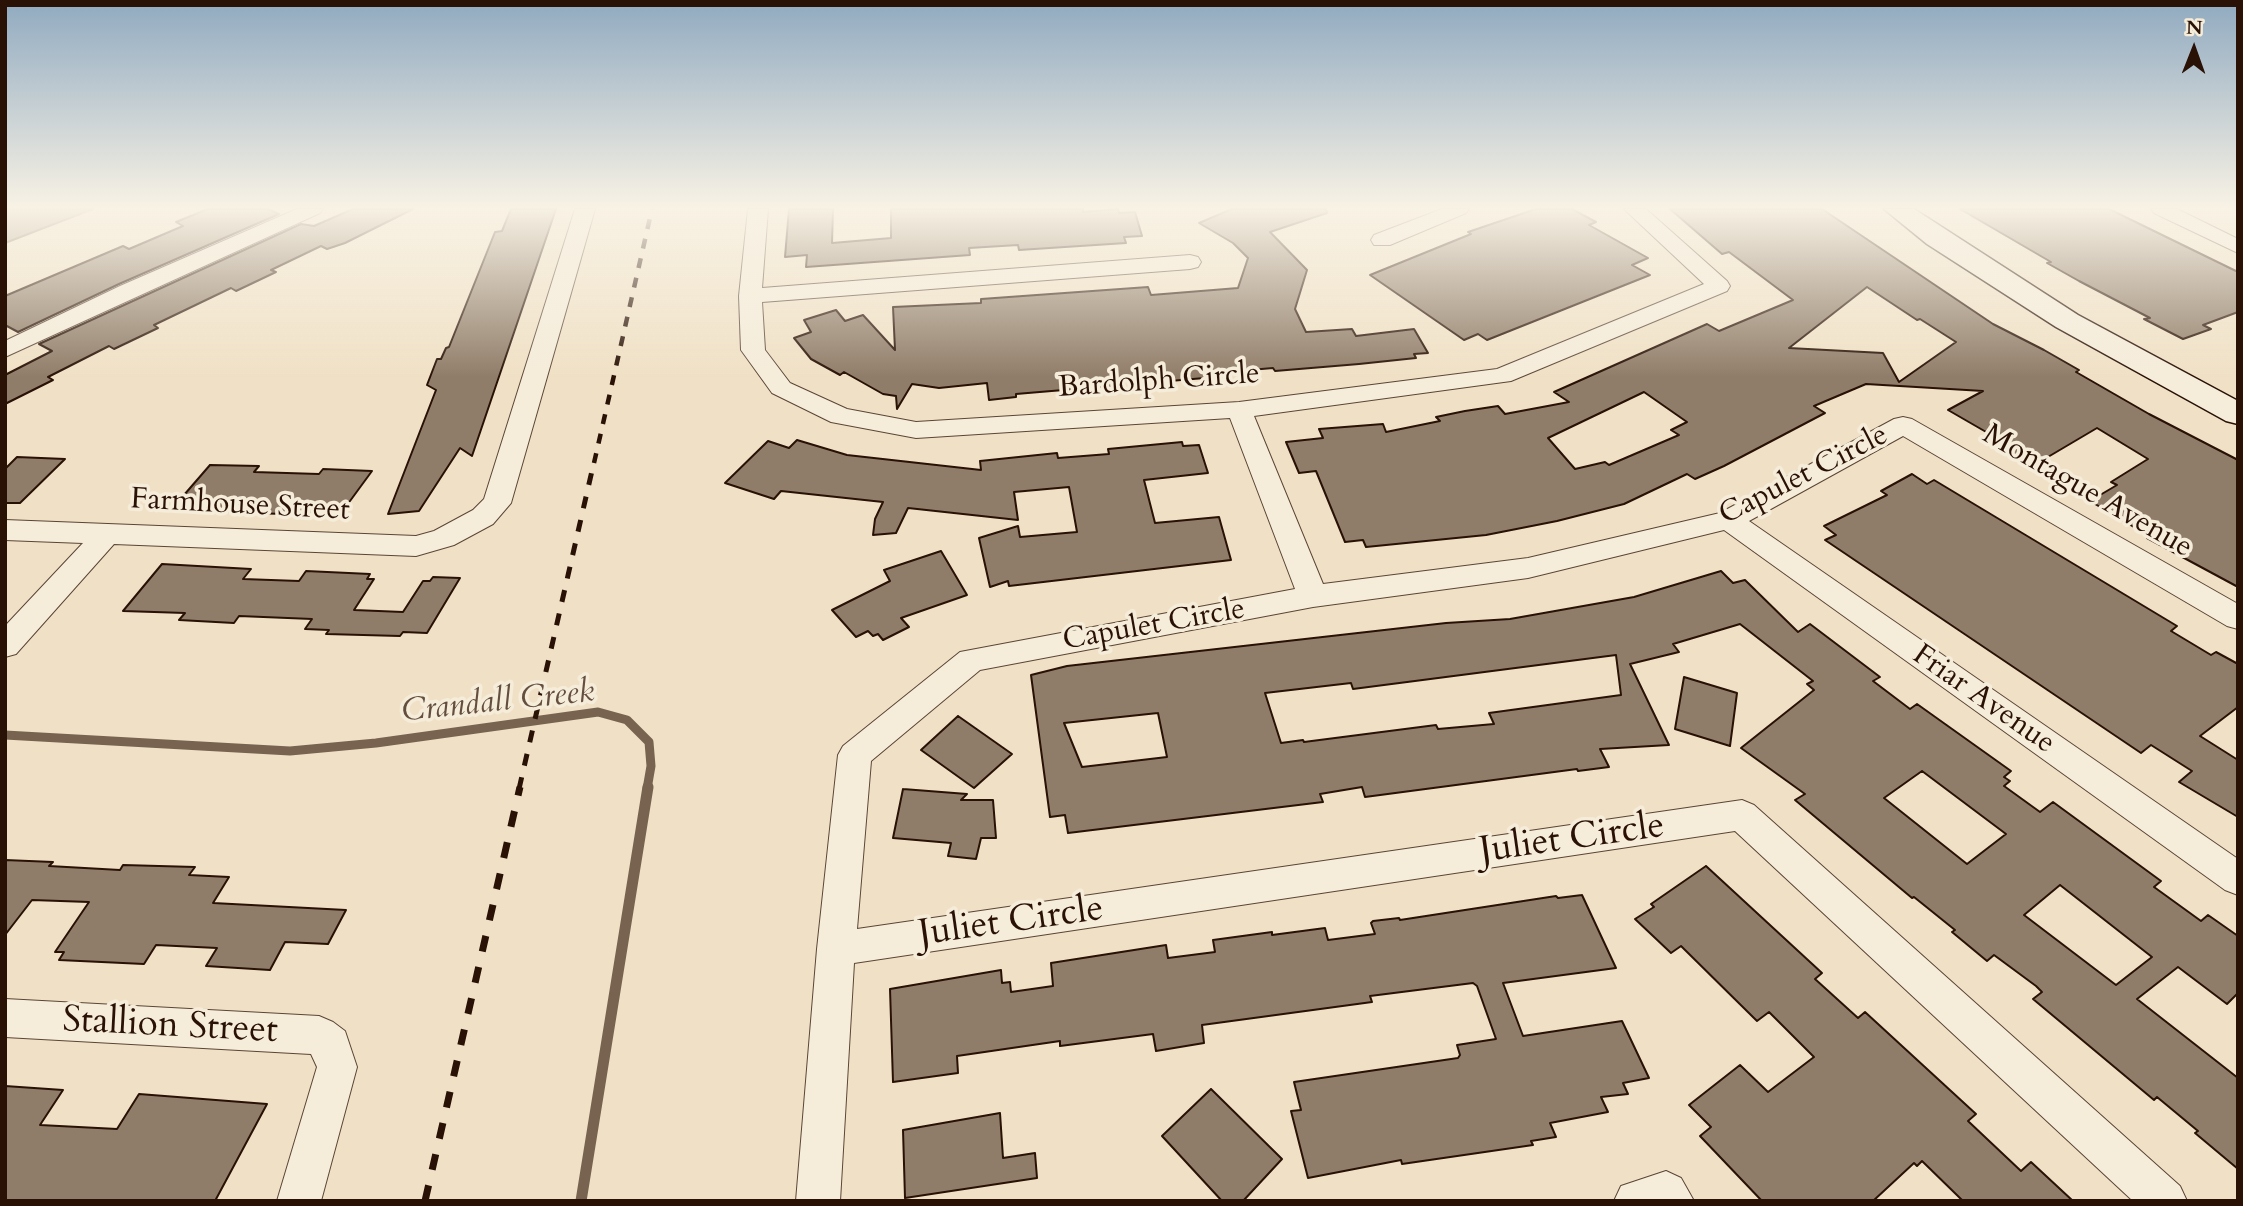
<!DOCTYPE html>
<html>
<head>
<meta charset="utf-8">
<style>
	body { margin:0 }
	#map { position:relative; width:2243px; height:1206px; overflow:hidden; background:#f0e1c6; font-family:Cardo,serif }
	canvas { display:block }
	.frame { position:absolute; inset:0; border:7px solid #291105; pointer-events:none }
	.north { position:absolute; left:2159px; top:14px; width:70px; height:70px; -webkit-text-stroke:5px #f5ecda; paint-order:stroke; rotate:1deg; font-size:19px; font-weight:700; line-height:28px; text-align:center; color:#291105 }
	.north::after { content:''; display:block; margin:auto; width:24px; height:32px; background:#291105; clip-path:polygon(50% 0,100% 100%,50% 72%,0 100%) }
</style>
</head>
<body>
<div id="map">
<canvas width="2243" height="1206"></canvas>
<div class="frame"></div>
<div class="north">N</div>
</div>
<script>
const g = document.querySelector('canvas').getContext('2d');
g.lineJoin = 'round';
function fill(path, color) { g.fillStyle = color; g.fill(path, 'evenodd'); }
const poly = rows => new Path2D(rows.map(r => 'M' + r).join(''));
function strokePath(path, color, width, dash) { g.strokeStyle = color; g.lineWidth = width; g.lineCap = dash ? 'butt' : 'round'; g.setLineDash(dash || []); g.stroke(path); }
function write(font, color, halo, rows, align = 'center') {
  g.font = font + ' Cardo,serif'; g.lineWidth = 7; g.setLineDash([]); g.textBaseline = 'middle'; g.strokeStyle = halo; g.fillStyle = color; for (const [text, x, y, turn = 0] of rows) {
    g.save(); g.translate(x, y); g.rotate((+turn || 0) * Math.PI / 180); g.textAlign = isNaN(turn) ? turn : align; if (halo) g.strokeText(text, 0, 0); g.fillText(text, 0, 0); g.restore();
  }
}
const water = poly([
	[5,209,93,209,5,243,5,209]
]);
const streamFar1 = poly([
	[5,735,290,751,376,743,598,712,627,720,649,742,651,766,647,789]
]);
const stream = poly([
	[581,1201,648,787]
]);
const building = poly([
	[208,209,268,209,279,214,119,284,18,332,5,325,5,296,123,246,129,249,183,226,176,222,208,209],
	[353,209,413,209,345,243,327,249,321,246,271,270,276,272,236,291,231,288,154,325,158,328,114,349,109,346,48,377,53,380,5,404,5,375,52,351,39,344,301,224,314,226,353,209],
	[511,209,556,209,472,456,460,448,419,511,388,514,436,390,427,385,437,359,441,359,446,348,449,347,495,232,502,231,511,209],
	[789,209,833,209,832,243,891,238,891,209,1083,209,1083,212,1118,209,1119,213,1135,212,1142,236,1124,237,1126,243,1019,250,1018,245,969,248,970,255,806,267,807,255,785,257,789,209],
	[1232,209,1326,209,1327,213,1270,232,1307,270,1295,309,1306,332,1352,329,1356,336,1414,329,1428,353,1414,354,1416,358,1359,364,1275,371,1273,368,1227,372,1228,376,1158,382,1156,377,1110,381,1111,386,1016,394,1016,397,989,400,987,383,939,388,912,384,897,409,896,396,883,394,844,372,840,375,811,359,794,338,811,332,804,320,836,310,845,321,863,315,895,350,893,307,981,303,981,299,1148,287,1151,295,1238,288,1248,258,1233,243,1199,223,1232,209],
	[1536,209,1572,209,1596,222,1589,225,1648,258,1632,265,1650,275,1487,340,1478,334,1464,340,1370,275,1471,234,1468,232,1536,209],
	[1670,209,1822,209,1993,324,2044,350,2079,370,2076,372,2149,414,2238,460,2238,587,2147,538,2149,536,2090,501,2117,485,2111,482,2148,459,2097,428,2031,467,1992,444,2000,440,1948,410,1983,391,1866,384,1814,406,1825,413,1724,466,1695,479,1687,474,1624,504,1557,521,1486,535,1366,547,1363,540,1345,542,1316,471,1299,473,1286,442,1323,438,1319,429,1383,424,1386,432,1440,421,1436,417,1465,411,1498,406,1505,414,1569,402,1554,392,1707,324,1719,331,1793,300,1729,252,1722,254,1670,209],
	[1867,287,1917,320,1920,319,1956,342,1899,382,1883,353,1789,348,1867,287],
	[1644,392,1687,422,1671,430,1679,435,1609,465,1605,462,1575,469,1548,438,1644,392],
	[1960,209,2109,209,2238,272,2238,312,2203,325,2211,329,2183,339,2144,319,2150,318,2079,281,2047,263,2051,262,1960,209],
	[797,440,847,455,981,470,980,461,1057,453,1058,458,1109,454,1108,449,1182,442,1183,446,1199,445,1208,473,1144,480,1155,523,1219,517,1231,560,1009,586,1008,581,990,587,979,538,1018,526,1020,537,1077,532,1069,487,1014,492,1018,520,908,508,896,533,873,535,875,519,883,502,781,491,774,499,725,483,768,441,789,448,797,440],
	[17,457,65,459,20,503,5,503,5,469,17,457],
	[210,465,259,466,254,472,319,474,323,469,372,471,339,516,171,510,210,465],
	[1912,474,1927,484,1934,480,2177,626,2171,631,2211,655,2216,652,2238,664,2238,707,2200,736,2238,760,2238,817,2179,782,2192,771,2151,745,2141,753,1825,540,1836,535,1824,526,1887,495,1881,491,1912,474],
	[941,551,967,595,901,618,909,627,883,640,878,634,873,636,868,631,856,637,832,610,890,581,884,570,941,551],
	[162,564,251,569,243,579,299,581,306,571,370,574,367,579,374,579,354,610,403,612,423,581,430,581,433,577,460,578,427,633,403,632,400,636,326,634,329,630,305,629,312,619,239,616,234,623,179,620,185,613,123,611,162,564],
	[1721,571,1733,583,1745,580,1798,632,1810,624,1880,677,1873,681,1910,709,1917,704,2011,771,2004,777,2010,781,2004,786,2040,812,2053,802,2161,881,2154,887,2201,921,2208,915,2238,936,2238,993,2227,1004,2178,967,2137,999,2238,1078,2238,1169,2195,1133,2198,1131,2157,1097,2154,1100,2033,999,2042,992,2036,986,1994,955,1987,961,1952,932,1955,930,1914,897,1912,898,1795,800,1805,794,1741,748,1814,690,1807,684,1813,681,1740,624,1673,644,1679,652,1630,664,1669,745,1600,749,1609,767,1578,771,1577,769,1365,797,1362,787,1320,794,1323,802,1068,833,1065,815,1050,817,1031,675,1067,666,1446,623,1510,619,1634,597,1721,571],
	[1616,655,1621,695,1489,713,1494,724,1438,729,1436,725,1304,742,1303,740,1281,743,1265,693,1351,683,1353,689,1616,655],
	[1158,713,1167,757,1082,767,1064,723,1158,713],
	[1922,771,2006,834,1967,864,1884,798,1922,771],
	[2060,885,2152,957,2116,985,2024,915,2060,885],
	[1684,677,1737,693,1730,746,1675,729,1684,677],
	[958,716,1012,754,974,788,921,750,958,716],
	[903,789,967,794,961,800,993,800,996,838,981,838,976,859,948,856,951,843,893,838,903,789],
	[5,860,53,862,49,866,120,870,123,865,195,867,189,875,229,877,213,903,346,910,328,944,285,942,270,970,206,966,217,948,156,945,144,964,59,960,64,952,55,952,89,902,32,900,5,935,5,860],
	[1706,866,1822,973,1815,979,1858,1018,1865,1012,1976,1114,1968,1121,2021,1171,2031,1162,2073,1201,1963,1201,1922,1161,1917,1166,1914,1163,1873,1201,1762,1201,1700,1136,1711,1127,1689,1105,1740,1065,1768,1092,1814,1057,1769,1012,1757,1021,1681,946,1671,953,1635,919,1654,907,1651,904,1706,866],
	[1582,895,1616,968,1503,983,1523,1036,1622,1021,1649,1078,1623,1083,1628,1094,1601,1097,1608,1112,1550,1123,1556,1137,1531,1141,1533,1145,1402,1164,1401,1160,1308,1178,1291,1111,1301,1110,1294,1082,1458,1058,1460,1055,1457,1045,1496,1039,1477,986,1473,983,1370,996,1372,1002,1202,1025,1204,1043,1156,1051,1153,1034,1060,1046,1060,1041,957,1056,958,1073,893,1082,890,989,1001,970,1002,983,1010,982,1011,992,1053,986,1051,963,1166,945,1168,958,1215,952,1213,940,1272,932,1272,935,1325,928,1328,940,1375,934,1371,923,1373,921,1399,918,1400,920,1556,896,1558,898,1582,895],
	[5,1086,63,1090,40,1125,117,1129,139,1094,267,1104,215,1201,5,1201,5,1086],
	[1211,1089,1282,1159,1243,1201,1222,1201,1162,1136,1211,1089],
	[1000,1113,1003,1158,1035,1153,1037,1178,905,1198,903,1130,1000,1113]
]);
const street = poly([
	[297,209,323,209,320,213,5,357,5,341,120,286,297,209],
	[575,209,595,209,511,503,493,524,454,545,416,556,114,544,16,654,5,657,5,626,83,543,5,540,5,520,416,536,434,531,473,510,484,499,575,209],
	[748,209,768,209,762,288,1190,255,1198,257,1201,262,1198,267,1190,269,762,302,765,350,790,383,847,409,916,422,1239,402,1497,369,1704,284,1624,209,1646,209,1727,281,1730,286,1727,291,1511,381,1254,416,1323,584,1528,558,1720,513,1894,419,1903,417,1912,419,2238,604,2238,629,2227,626,1903,436,1749,521,2238,859,2238,895,2225,890,1724,530,1528,578,1313,607,980,670,871,761,857,929,1742,800,1754,805,2180,1186,2187,1201,2133,1201,1735,831,854,963,840,1201,796,1201,817,949,838,755,843,746,960,652,1295,589,1230,418,916,438,831,422,772,393,741,350,739,296,748,209],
	[1442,209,1469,209,1466,213,1390,245,1374,245,1371,240,1374,235,1442,209],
	[2151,209,2177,209,2238,239,2238,253,2154,213,2151,209],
	[5,999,319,1016,333,1022,345,1031,357,1067,321,1201,277,1201,317,1067,311,1054,5,1037,5,999],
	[1666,1171,1681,1178,1694,1201,1614,1201,1621,1186,1666,1171]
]);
const secondary = poly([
	[1884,209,1914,209,2078,315,2238,401,2238,424,2226,421,2056,327,1927,244,1884,209]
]);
const railFar2 = poly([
	[594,463,652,209]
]);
const railFar1 = poly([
	[519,789,594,462]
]);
const rail = poly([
	[425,1201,520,787]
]);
const streetNames = [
	["Bardolph Circle",1159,382,-4],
	["Capulet Circle",1804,476,-27],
	["Montague Avenue",2087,492,30],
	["Farmhouse Street",240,506,3],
	["Capulet Circle",1154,626,-10],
	["Friar Avenue",1983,700,35]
];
const waterNames = [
	["Crandall Creek",498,703,-6]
];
const nearStreetnames = [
	["Juliet Circle",1572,840,-8],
	["Juliet Circle",1011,923,-8],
	["Stallion Street",170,1027,3]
];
fill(water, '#ac9a84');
strokePath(water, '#786351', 2);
strokePath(streamFar1, '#786351', 9);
strokePath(stream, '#786351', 11);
fill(building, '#907d69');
strokePath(building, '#291105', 2);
strokePath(street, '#5b4535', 2);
strokePath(secondary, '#291105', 3);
fill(street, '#f5ecda');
fill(secondary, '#f5ecda');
strokePath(railFar2, '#291105', 4.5, [10, 10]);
strokePath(railFar1, '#291105', 5, [12, 12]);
strokePath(rail, '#291105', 7, [16, 16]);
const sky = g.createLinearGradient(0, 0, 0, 377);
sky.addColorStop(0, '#90aac0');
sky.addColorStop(0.55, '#f8f2e5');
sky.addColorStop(1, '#f8f2e500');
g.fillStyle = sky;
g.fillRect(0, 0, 2243, 377);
write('30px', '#291105', '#f5ecda', streetNames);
write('italic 32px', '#644f3e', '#f5ecda', waterNames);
write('37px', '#291105', '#f5ecda', nearStreetnames);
</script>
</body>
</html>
